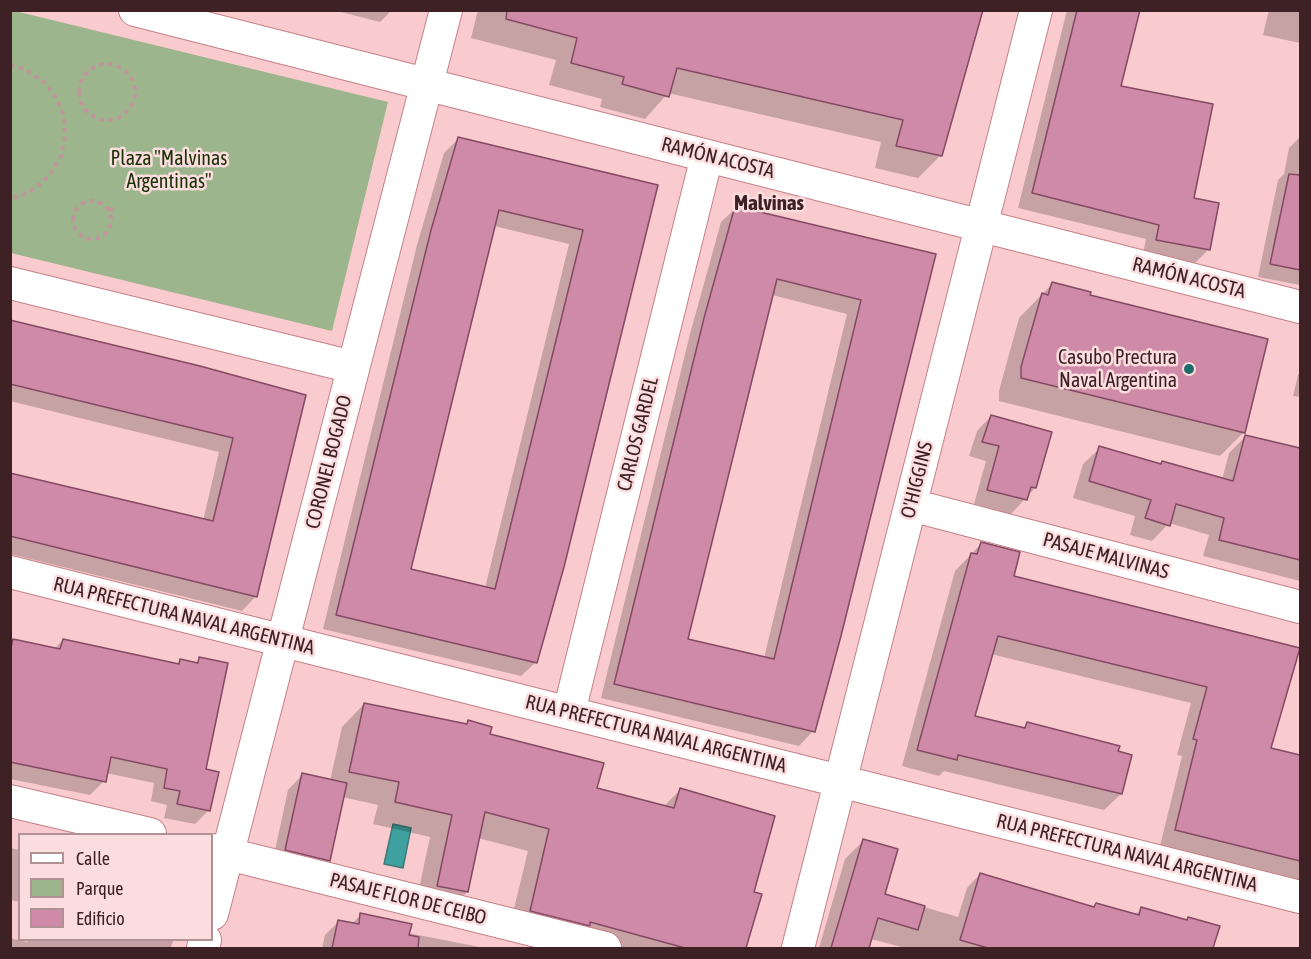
<!DOCTYPE html>
<html>
<head>
<meta charset="utf-8">
<style>
	body { margin:0 }
	#map { position:relative; width:1311px; height:959px; overflow:hidden; background:#f9cbce; font-family:"Asap Condensed",sans-serif }
	canvas { display:block }
	.frame { position:absolute; inset:0; border:12px solid #3d2124; pointer-events:none }
	.legend { position:absolute; left:18px; top:833px; width:195px; height:108px; box-sizing:border-box; background:#fcdddf; border:2px solid #b09294; margin:0; padding:8px 10px; list-style:none; font-size:18px; color:#3d2124 }
	.legend li { display:flex; align-items:center; gap:12px; height:30px }
	.legend b { width:30px; border:2px solid #b09294 }
</style>
</head>
<body>
<div id="map">
<canvas width="1311" height="959"></canvas>
<div class="frame"></div>
<ul class="legend">
<li><b style="height:8px;background:#fff"></b>Calle</li>
<li><b style="height:16px;background:#9cb58c"></b>Parque</li>
<li><b style="height:16px;background:#ce8aa6"></b>Edificio</li>
</ul>
</div>
<script>
const g = document.querySelector('canvas').getContext('2d');
g.lineJoin = 'round';
function fill(path, color) { g.fillStyle = color; g.fill(path, 'evenodd'); }
const poly = rows => new Path2D(rows.map(r => 'M' + r).join(''));
function strokePath(path, color, width, dash) { g.strokeStyle = color; g.lineWidth = width; g.lineCap = dash ? 'butt' : 'round'; g.setLineDash(dash || []); g.stroke(path); }
function write(font, color, halo, rows, align = 'center') {
  g.font = font + ' "Asap Condensed",sans-serif'; g.lineWidth = 5; g.setLineDash([]); g.textBaseline = 'middle'; g.strokeStyle = halo; g.fillStyle = color; for (const [text, x, y, turn = 0] of rows) {
    g.save(); g.translate(x, y); g.rotate((+turn || 0) * Math.PI / 180); g.textAlign = isNaN(turn) ? turn : align; if (halo) g.strokeText(text, 0, 0); g.fillText(text, 0, 0); g.restore();
  }
}
const green = poly([
	[11,10,388,102,332,331,11,253]
]);
const water = poly([
	[393,824,411,828,403,868,384,864,393,824]
]);
const shadow = poly([
	[333,10,392,10,380,22],
	[478,10,981,10,941,155,918,178,875,168,881,142,668,93,645,119,600,107,602,99,549,85,556,60,471,38],
	[1067,10,1138,10,1119,87,1192,200,1208,250,1194,264,1143,254,1146,239,1018,208],
	[1269,10,1300,10,1300,43,1263,35],
	[1300,137,1300,285,1258,277,1278,180,1284,174,1289,148],
	[458,139,656,186,536,662,521,676,323,629,417,245,444,153],
	[494,226,569,244,485,588,409,571],
	[736,208,934,255,813,731,799,746,601,698,690,334,721,222],
	[772,295,847,314,764,658,686,640],
	[1052,284,1088,296,1244,432,1220,456,999,401,999,391,1019,318],
	[10,322,304,396,256,596,242,611,10,554,10,474,203,521,219,452,10,401],
	[1300,372,1300,397,1293,396,1298,375],
	[991,416,1035,488,1011,514,974,504,986,461,969,456,977,431],
	[1245,437,1300,450,1300,581,1203,556,1209,535,1169,523,1152,541,1130,535,1135,516,1073,498,1083,464,1100,448,1160,465,1222,480,1229,453],
	[981,544,1012,578,1298,649,1269,749,1300,757,1300,882,1160,846,1182,756,1177,755,1191,703,991,654,973,717,1022,729,1027,724,1130,756,1121,794,1104,810,944,771,939,776,902,766,955,571],
	[63,640,176,665,180,660,195,664,199,659,204,771,209,810,195,824,164,818,167,805,151,801,154,783,106,773,104,781,90,795,10,779,10,641,54,649],
	[364,704,465,725,468,722,595,789,663,807,680,790,752,893,760,895,745,948,585,948,508,933,528,851,478,838,467,892,445,914,415,908,430,837,373,824,378,805,342,797,329,860,314,875,272,864,288,790,302,775,330,781,342,727],
	[863,841,883,895,958,917,967,888,980,874,1092,908,1096,904,1135,915,1141,909,1186,921,1218,927,1212,948,905,948,871,939,868,948,819,948,845,859],
	[10,848,20,850,20,902,10,900],
	[361,915,408,933,485,948,322,948,325,935,338,922,351,924],
	[10,938,27,942,28,940,173,940,171,948,10,948]
]);
const building = poly([
	[507,10,983,10,942,156,896,146,903,120,677,68,669,97,622,84,624,77,571,63,577,38,506,19,507,10],
	[1077,10,1140,10,1121,86,1213,104,1194,198,1219,203,1210,250,1156,240,1159,225,1032,193,1077,10],
	[458,137,658,185,564,567,537,663,336,615,431,230,458,137],
	[499,210,583,230,495,589,411,569,499,210],
	[1289,174,1300,175,1300,270,1270,264,1289,174],
	[735,206,936,254,841,636,815,732,614,684,704,318,735,206],
	[777,279,861,300,774,659,688,639,777,279],
	[1052,282,1091,292,1090,295,1268,339,1245,433,1021,378,1021,367,1042,293,1048,295,1052,282],
	[10,320,200,366,306,395,257,597,10,536,10,473,213,521,233,438,10,384,10,320],
	[991,415,1052,432,1036,488,1031,487,1027,500,987,490,999,446,982,442,991,415],
	[1245,435,1300,448,1300,560,1219,540,1224,518,1176,504,1170,526,1145,518,1151,500,1089,481,1099,446,1161,464,1162,461,1233,481,1245,435],
	[981,542,1020,552,1014,576,1300,648,1271,748,1300,755,1300,861,1175,830,1197,740,1193,739,1207,687,998,636,975,716,1025,728,1027,722,1120,746,1118,751,1132,755,1122,794,958,755,957,760,917,750,971,553,977,554,981,542],
	[13,639,60,649,63,639,179,664,180,659,198,663,199,657,228,663,206,769,219,772,210,811,177,804,180,791,164,788,167,769,111,757,106,782,10,762,10,652,13,639],
	[364,703,467,724,468,720,492,727,490,734,604,763,597,788,674,808,680,788,775,816,754,892,762,894,746,948,685,948,590,922,590,926,530,911,549,829,485,812,468,892,437,886,452,815,395,802,399,782,349,772,364,703],
	[302,773,347,783,330,861,285,850,302,773],
	[863,839,898,849,885,894,925,906,918,930,878,918,869,948,831,948,863,839],
	[980,873,1094,907,1096,903,1139,915,1141,907,1187,920,1188,917,1220,926,1213,948,988,948,960,940,980,873],
	[360,913,412,924,409,935,419,937,418,948,332,948,338,920,359,924,360,913]
]);
const path = poly([
	'79 92a28 28 0 1 1 56 0a28 28 0 1 1-56 0Z',
	[10,65,26,70,43,81,56,97,64,116,65,136,61,156,49,176,36,188,18,197,10,198],
	'73 220a19 19 0 1 1 38 0a19 19 0 1 1-38 0Z',
	[109,210,116,208]
]);
const minor = poly([
	[135,10,1300,307],
	[10,283,353,367],
	[911,505,1300,607],
	[10,572,1300,897],
	[569,712,707,156],
	[10,801,150,834],
	[212,850,605,948],
	[212,914,446,10],
	[203,948,205,940],
	[798,948,1036,10]
]);
const markers = [
	[1189,369,6,"#1f6b6a"]
];
const streetNames = [
	["RAMÓN ACOSTA",718,158,14],
	["RAMÓN ACOSTA",1189,278,14],
	["CARLOS GARDEL",638,434,-76],
	["CORONEL BOGADO",329,462,-76],
	["O'HIGGINS",917,480,-76],
	["PASAJE MALVINAS",1106,556,15],
	["RUA PREFECTURA NAVAL ARGENTINA",184,616,14],
	["RUA PREFECTURA NAVAL ARGENTINA",656,734,14],
	["RUA PREFECTURA NAVAL ARGENTINA",1127,853,14],
	["PASAJE FLOR DE CEIBO",408,899,14]
];
const parkNames = [
	["Plaza \"Malvinas",169,159],
	["Argentinas\"",169,182]
];
const poiNames = [
	["Casubo Prectura",1177,358],
	["Naval Argentina",1177,381]
];
const neighbourhoodNames = [
	["Malvinas",769,203]
];
fill(green, '#9cb58c');
fill(water, '#3fa19f');
strokePath(water, '#3e7b7a', 1.5);
fill(shadow, '#0003');
fill(building, '#ce8aa6');
strokePath(building, '#844963', 1.5);
strokePath(minor, '#c58087', 34);
strokePath(path, '#bf979a', 4, [4.5, 4.5]);
strokePath(minor, '#fff', 32);
for (const [x, y, r, color] of markers) { const dot = new Path2D(); dot.arc(x, y, r, 0, 2 * Math.PI); g.fillStyle = color; g.fill(dot); strokePath(dot, '#fcdddf', 2); }
write('20px', '#3d2124', '#fcdddf', streetNames);
write('20px', '#1b3106', '#fcdddf', parkNames);
write('20px', '#3d2124', '#fcdddf', poiNames, 'right');
write('bold 21px', '#3d2124', '#fcdddf', neighbourhoodNames);
</script>
</body>
</html>
